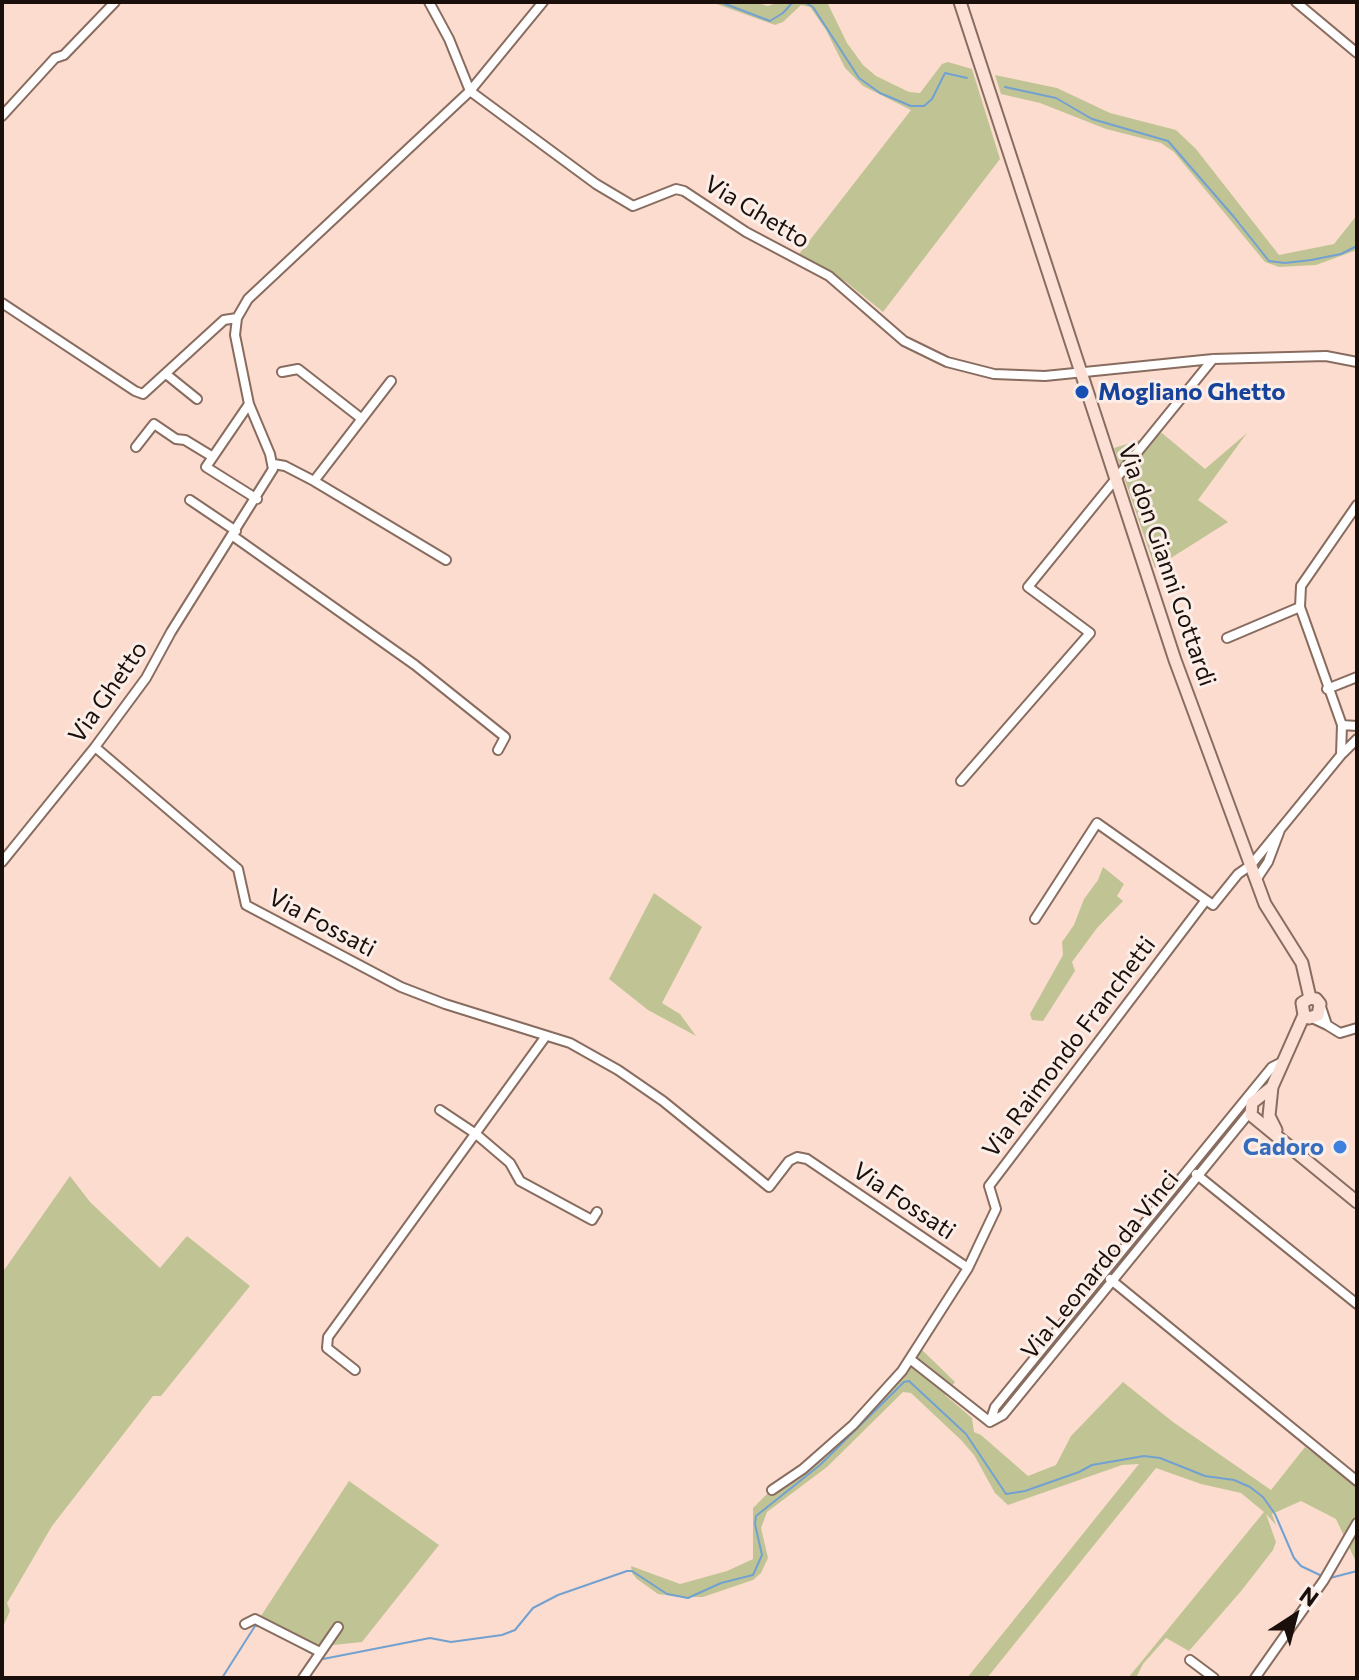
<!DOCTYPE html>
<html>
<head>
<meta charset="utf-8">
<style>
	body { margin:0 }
	#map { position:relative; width:1359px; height:1680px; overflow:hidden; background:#fcdcce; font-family:Commissioner,sans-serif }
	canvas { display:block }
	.frame { position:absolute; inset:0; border:4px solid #1a0f0a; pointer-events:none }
	.north { position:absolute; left:1255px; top:1576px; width:80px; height:80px; -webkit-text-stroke:6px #fbeee8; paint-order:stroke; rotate:36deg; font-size:22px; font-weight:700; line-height:32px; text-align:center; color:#1a0f0a }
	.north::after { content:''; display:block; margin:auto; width:28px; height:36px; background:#1a0f0a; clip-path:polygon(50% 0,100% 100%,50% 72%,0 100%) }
</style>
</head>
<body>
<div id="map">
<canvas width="1359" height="1680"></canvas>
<div class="frame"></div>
<div class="north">N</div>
</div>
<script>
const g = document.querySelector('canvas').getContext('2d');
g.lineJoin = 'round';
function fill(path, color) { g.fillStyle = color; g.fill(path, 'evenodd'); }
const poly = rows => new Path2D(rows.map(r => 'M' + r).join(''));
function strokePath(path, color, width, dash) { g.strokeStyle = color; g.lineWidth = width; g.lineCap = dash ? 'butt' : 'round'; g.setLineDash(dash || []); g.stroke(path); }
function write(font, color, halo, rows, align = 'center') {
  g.font = font + ' Commissioner,sans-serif'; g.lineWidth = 6; g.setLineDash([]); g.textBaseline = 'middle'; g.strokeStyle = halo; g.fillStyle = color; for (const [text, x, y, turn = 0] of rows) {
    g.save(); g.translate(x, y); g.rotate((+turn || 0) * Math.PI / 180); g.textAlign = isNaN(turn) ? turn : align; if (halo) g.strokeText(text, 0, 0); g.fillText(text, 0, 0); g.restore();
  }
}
const green = poly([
	[711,2,754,2,768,6,779,2,827,2,847,43,863,65,876,76,909,92,920,93,942,64,948,62,972,69,1000,159,883,312,846,282,796,258,911,110,863,86,845,68,826,30,810,7,801,5,783,22,775,25],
	[995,75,1057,88,1110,113,1176,130,1196,149,1279,255,1334,244,1357,215,1357,250,1316,265,1279,267,1265,262,1174,152,1161,143,1106,129,1040,103,1001,94],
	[1162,433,1205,469,1247,433,1198,500,1228,522,1155,568,1114,448],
	[1103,867,1124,884,1117,896,1123,901,1097,928,1072,962,1075,971,1043,1021,1032,1020,1030,1014,1063,955,1062,942,1074,925,1084,899,1098,880],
	[654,893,702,927,662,1003,680,1014,696,1036,648,1010,609,979],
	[70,1176,90,1202,160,1268,187,1236,250,1286,161,1396,153,1396,52,1526,7,1603,10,1611,2,1629,2,1273],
	[918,1346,955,1382,945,1395,972,1418,974,1432,981,1435,1028,1476,1056,1465,1071,1436,1123,1382,1173,1422,1271,1490,1305,1447,1357,1486,1357,1564,1336,1519,1301,1501,1272,1514,1276,1525,1266,1514,1276,1542,1273,1550,1242,1590,1189,1651,1166,1638,1143,1664,1136,1678,1128,1678,1264,1512,1241,1493,1201,1484,1156,1468,987,1678,967,1678,1139,1464,1122,1465,1008,1505,995,1493,974,1455,961,1440,911,1393,903,1392,827,1467,767,1512,761,1528,768,1558,761,1573,753,1580,703,1597,683,1597,658,1594,637,1579,632,1573,631,1566,680,1584,727,1571,753,1559,753,1508,778,1483,844,1434],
	[349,1481,439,1545,362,1642,324,1646,320,1653,259,1619]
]);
const stream = poly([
	[720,2,770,21,783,13,792,3,799,2],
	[804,2,813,7,859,78,880,93,911,106,924,106,932,99,945,73,967,78],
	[1005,87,1056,98,1092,119,1168,141,1234,217,1269,261,1285,263,1311,260,1341,254,1357,246],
	[1330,1578,1357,1571],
	[280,1636,313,1654],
	[323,1659,430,1638,451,1642,502,1635,515,1630,533,1608,558,1595,627,1571,632,1571,667,1594,688,1598,721,1583,753,1575,762,1555,755,1524,756,1516,820,1465,904,1382,909,1381,966,1434,1006,1494,1025,1491,1079,1472,1092,1465,1144,1456,1160,1458,1205,1476,1234,1480,1250,1487,1263,1497,1275,1514,1294,1558,1301,1566,1324,1577],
	[222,1678,255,1626,260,1626]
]);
const minor = poly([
	[429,2,449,39,470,91,596,184,633,206,676,189,684,191,746,232,829,276,904,341,947,362,994,374,1045,376,1213,359,1326,356,1357,362],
	[1296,2,1357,53],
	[2,116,55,58,64,55,115,2],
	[2,303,135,391,143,394,224,320,237,318],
	[282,372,298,369,362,419],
	[166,374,197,399],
	[249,404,206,467,257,499],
	[136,447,154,424,176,439,185,440,213,457],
	[274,464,285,466,314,481,446,560],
	[314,481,391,381],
	[190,500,236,531],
	[233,536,415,665,505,737,498,750],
	[1300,607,1301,586,1357,505],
	[1327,689,1357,677],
	[1342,725,1357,726],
	[95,747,238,869,246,905,401,987,445,1004,570,1043,618,1070,663,1101,769,1187,789,1161,797,1157,807,1159,968,1268],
	[1342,754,1357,739],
	[961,781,1090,633,1028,587,1213,359],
	[2,862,95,747,146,678,171,632,273,469,270,454,249,404,235,335,237,318,248,299,470,91,543,2],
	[1256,880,1268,862,1280,830],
	[1035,919,1097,823,1213,905,1238,874,1251,865,1341,755,1342,725,1300,607,1227,638],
	[1312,1018,1327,1025,1321,1007],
	[1327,1025,1340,1033,1357,1028],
	[440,1110,476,1134,510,1163,520,1181,592,1220,597,1212],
	[1196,1174,1357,1304],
	[1110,1279,1357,1481],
	[910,1359,990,1422],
	[355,1370,327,1348,328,1337,546,1036],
	[990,1422,995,1407,1103,1274,1272,1067,1284,1061],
	[990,1422,1003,1415,1250,1112],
	[772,1490,803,1469,853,1425,902,1371,968,1268,996,1209,989,1186,1206,900],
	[245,1624,255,1619,320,1652],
	[1190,1660,1214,1678],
	[303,1678,338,1627],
	[1255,1678,1324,1580,1357,1523]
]);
const secondary = poly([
	[960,2,1175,660,1265,904,1302,963,1310,998,1316,999,1320,1004,1318,1015,1309,1018,1304,1015],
	[1272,1087,1252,1103,1251,1115,1357,1202],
	[1276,1130,1269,1116,1272,1087,1304,1015,1302,1003,1310,998]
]);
const markers = [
	[1082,392,8,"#1a4fb4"],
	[1340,1147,8,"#3f7fe0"]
];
const streetNames = [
	["Via Ghetto",757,212,31],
	["Via don Gianni Gottardi",1167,565,71],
	["Via Ghetto",108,692,-55],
	["Via Fossati",322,923,28],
	["Via Raimondo Franchetti",1069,1047,-53],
	["Via Fossati",904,1201,34],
	["Via Leonardo da Vinci",1100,1265,-51]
];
const transitNames = [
	["Mogliano Ghetto",1098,392]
];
const shopNames = [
	["Cadoro",1324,1147]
];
fill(green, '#c0c494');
strokePath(stream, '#72a1d1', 2);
strokePath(minor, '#886c5f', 12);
strokePath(secondary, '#886c5f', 15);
strokePath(minor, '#fff', 8);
strokePath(secondary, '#fcdfd5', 11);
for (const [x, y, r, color] of markers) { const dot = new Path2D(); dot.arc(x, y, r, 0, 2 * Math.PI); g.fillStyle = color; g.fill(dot); strokePath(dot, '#fbeee8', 3); }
write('24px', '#1a0f0a', '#fbeee8', streetNames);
write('bold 24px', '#164399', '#fbeee8', transitNames, 'left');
write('bold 24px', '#366cbe', '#fbeee8', shopNames, 'right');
</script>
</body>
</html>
